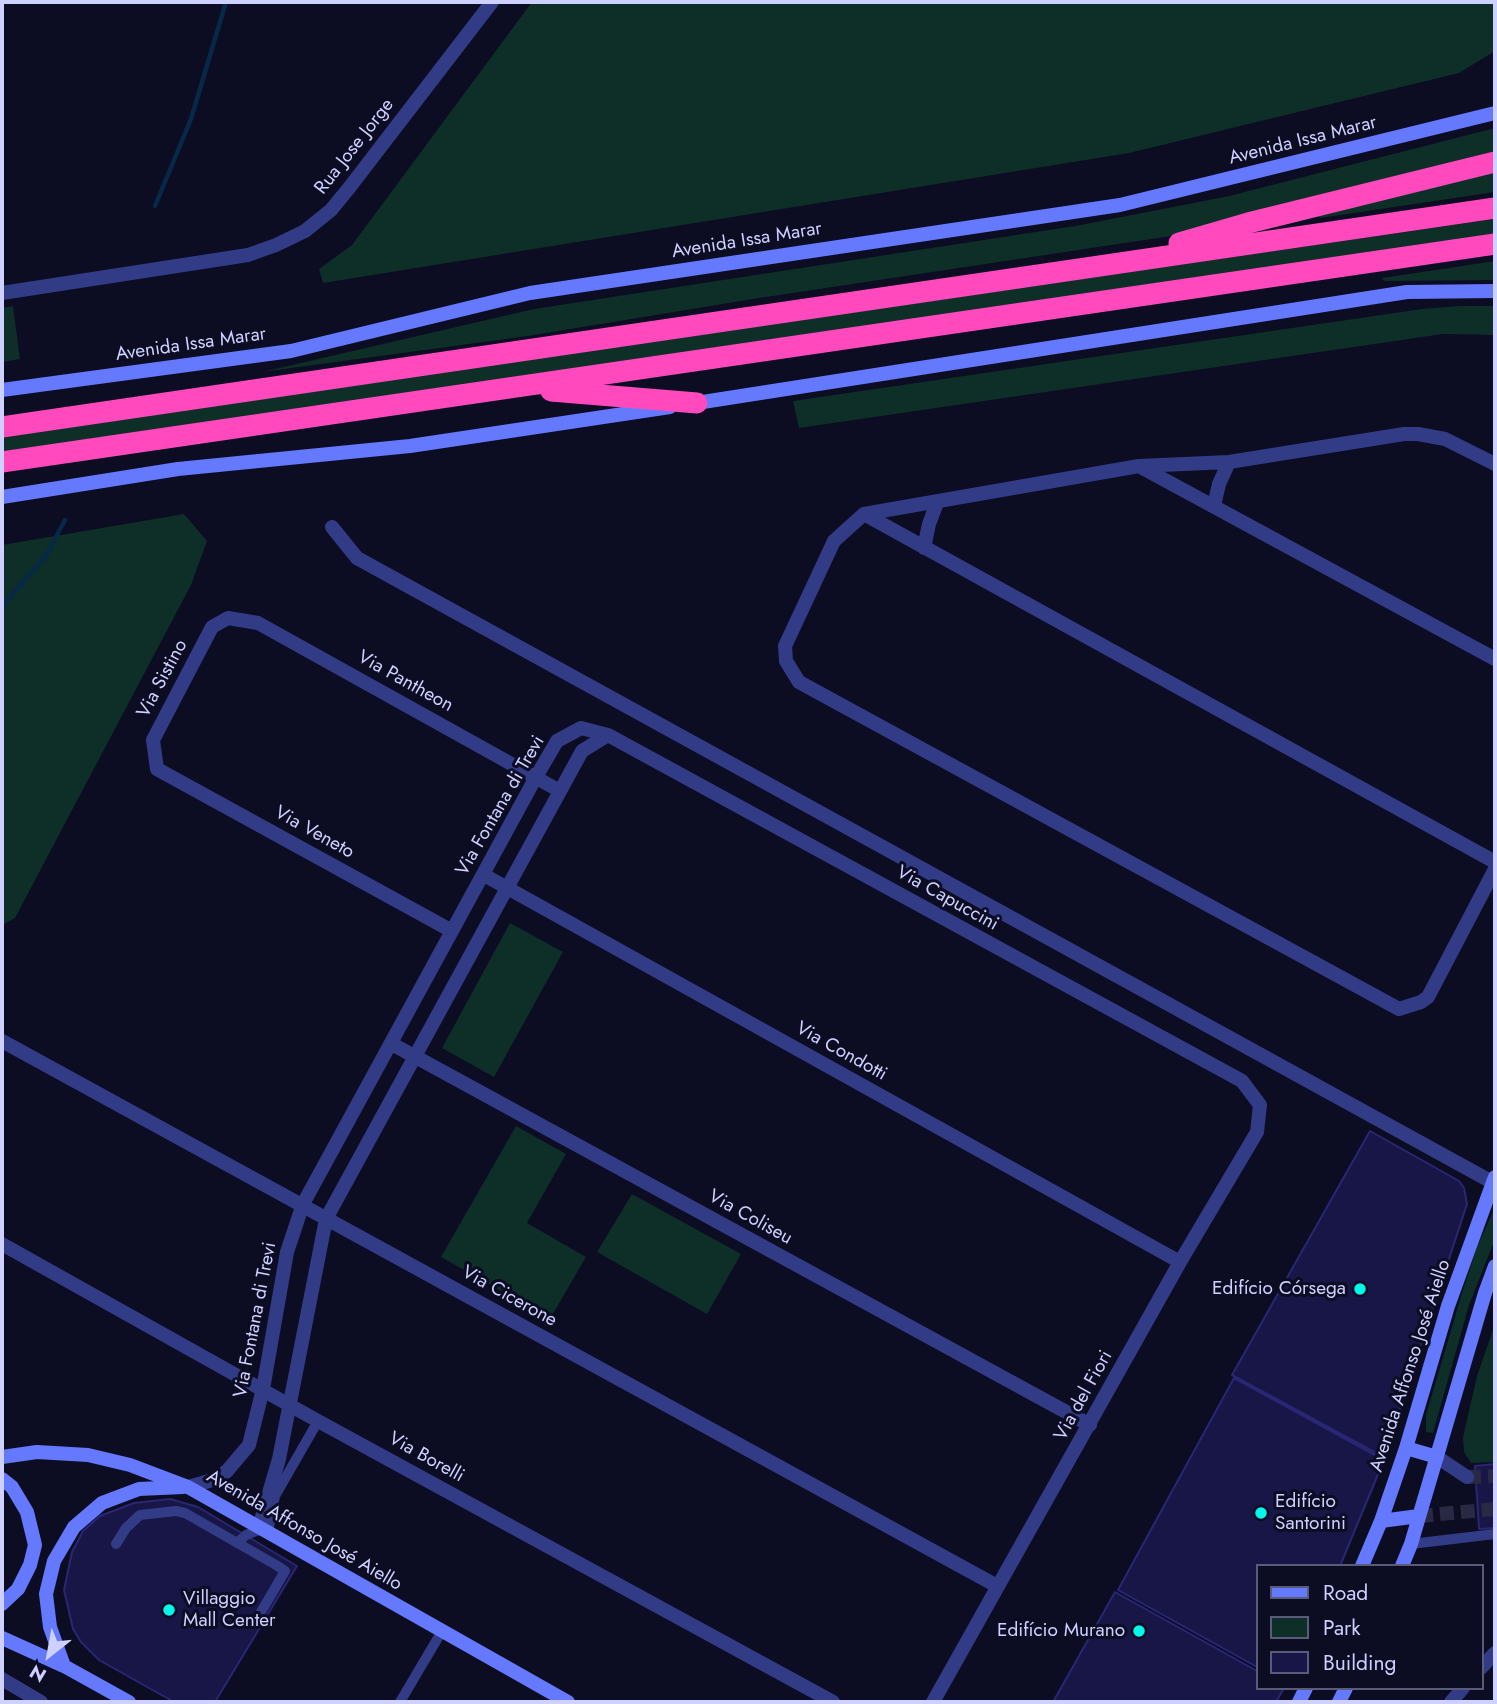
<!DOCTYPE html>
<html>
<head>
<meta charset="utf-8">
<style>
	body { margin:0 }
	#map { position:relative; width:1497px; height:1704px; overflow:hidden; background:#0c0c23; font-family:Jost,sans-serif }
	canvas { display:block }
	.frame { position:absolute; inset:0; border:4px solid #ced0ff; pointer-events:none }
	.legend { position:absolute; left:1256px; top:1564px; width:228px; height:126px; box-sizing:border-box; background:#0c0c23; border:2px solid #5a5a7b; margin:0; padding:9px 12px; list-style:none; font-size:21px; color:#ced0ff }
	.legend li { display:flex; align-items:center; gap:14px; height:35px }
	.legend b { width:35px; border:2px solid #5a5a7b }
	.north { position:absolute; left:14px; top:1620px; width:70px; height:70px; -webkit-text-stroke:5px #0c0c23; paint-order:stroke; rotate:211deg; font-size:19px; font-weight:700; line-height:28px; text-align:center; color:#ced0ff }
	.north::after { content:''; display:block; margin:auto; width:24px; height:32px; background:#ced0ff; clip-path:polygon(50% 0,100% 100%,50% 72%,0 100%) }
</style>
</head>
<body>
<div id="map">
<canvas width="1497" height="1704"></canvas>
<div class="frame"></div>
<ul class="legend">
<li><b style="height:9px;background:#6579ff"></b>Road</li>
<li><b style="height:19px;background:#0e2e28"></b>Park</li>
<li><b style="height:19px;background:#181646"></b>Building</li>
</ul>
<div class="north">N</div>
</div>
<script>
const g = document.querySelector('canvas').getContext('2d');
g.lineJoin = 'round';
function fill(path, color) { g.fillStyle = color; g.fill(path, 'evenodd'); }
const poly = rows => new Path2D(rows.map(r => 'M' + r).join(''));
function strokePath(path, color, width, dash) { g.strokeStyle = color; g.lineWidth = width; g.lineCap = dash ? 'butt' : 'round'; g.setLineDash(dash || []); g.stroke(path); }
function write(font, color, halo, rows, align = 'center') {
  g.font = font + ' Jost,sans-serif'; g.lineWidth = 6; g.setLineDash([]); g.textBaseline = 'middle'; g.strokeStyle = halo; g.fillStyle = color; for (const [text, x, y, turn = 0] of rows) {
    g.save(); g.translate(x, y); g.rotate((+turn || 0) * Math.PI / 180); g.textAlign = isNaN(turn) ? turn : align; if (halo) g.strokeText(text, 0, 0); g.fillText(text, 0, 0); g.restore();
  }
}
const green = poly([
	[532,2,1495,2,1495,51,1459,73,1129,153,323,283,319,269,352,245],
	[1495,128,1495,151,1191,233,753,299,528,336,262,372,534,309,1075,226,1168,208,1229,196],
	[1495,171,1495,192,1320,218,1319,216],
	[1495,219,1495,235,2,453,2,436],
	[1495,261,1495,280,1384,281,1382,278],
	[13,306,20,359,2,362,2,308],
	[1460,306,1495,306,1495,335,1443,334,799,428,793,401,1422,309],
	[184,514,207,541,191,585,15,918,2,925,2,545],
	[510,923,563,952,494,1077,442,1048],
	[516,1126,566,1154,527,1223,586,1257,550,1319,441,1257],
	[632,1194,741,1254,707,1314,597,1252],
	[1495,1207,1495,1239,1469,1305,1433,1433,1426,1432,1426,1415,1462,1293,1477,1247],
	[1495,1324,1495,1462,1471,1463,1464,1452,1463,1437,1477,1376]
]);
const stream = poly([
	[155,206,191,119,226,2],
	[2,607,47,554,65,520]
]);
const building = poly([
	[1370,1131,1459,1181,1464,1188,1467,1204,1395,1424,1378,1454,1232,1375,1370,1131],
	[1234,1378,1384,1460,1340,1566,1257,1566,1257,1667,1118,1590,1234,1378],
	[1495,1464,1495,1528,1479,1529,1475,1466,1495,1464],
	[170,1499,198,1507,297,1566,215,1702,174,1702,99,1660,81,1642,73,1629,64,1590,72,1552,83,1531,100,1516,134,1503,170,1499],
	[1115,1592,1257,1671,1257,1688,1284,1688,1276,1702,1053,1702,1115,1592]
]);
const streetTunnel = poly([
	[1467,1477,1495,1476],
	[1419,1516,1495,1509]
]);
const lane = poly([
	[268,1533,275,1496,318,1421],
	[237,1543,246,1535,261,1529],
	[116,1544,126,1528,140,1515,176,1511,185,1513,276,1565,285,1571,254,1624],
	[1411,1544,1495,1534],
	[400,1702,442,1631]
]);
const street = poly([
	[2,293,248,255,276,245,305,231,331,210,349,188,492,2],
	[1495,464,1445,439,1418,434,1404,434,1229,462,1139,466,864,514,834,541,785,646,786,661,799,682,1399,1009,1421,1002,1428,997,1495,869],
	[1139,466,1495,659],
	[1214,506,1219,484,1229,462],
	[864,514,1495,862],
	[332,527,357,558,1492,1182],
	[924,548,929,524,937,503],
	[484,875,1180,1262],
	[452,931,157,769,153,740,212,627,228,618,258,623,560,791],
	[2,1041,997,1586],
	[392,1044,1090,1425],
	[2,1244,318,1421,833,1702],
	[1437,1457,1467,1477],
	[188,1487,216,1479,227,1471,249,1445,263,1389,287,1252,303,1204,536,777,557,741,581,728,608,735,1242,1081,1260,1105,1257,1132,1180,1262,933,1702],
	[262,1529,262,1517,279,1459,326,1219,582,751,608,735],
	[1481,1668,1495,1653],
	[2,1679,41,1702],
	[1451,1702,1463,1688]
]);
const secondary = poly([
	[2,390,291,351,530,293,1120,205,1495,113],
	[690,404,1407,292,1495,291],
	[2,497,178,469,410,446,670,407],
	[1406,1448,1437,1457],
	[2,1457,37,1452,88,1455,130,1465,188,1487,568,1702],
	[2,1479,12,1487,27,1512,35,1545,30,1565,18,1589,2,1604],
	[1381,1521,1419,1516],
	[1362,1566,1381,1521,1406,1448,1448,1306,1495,1177],
	[1402,1566,1411,1544,1485,1293,1495,1266],
	[2,1638,64,1666,129,1702],
	[64,1666,50,1627,46,1594,54,1561,74,1527,102,1503,139,1489,183,1487],
	[1299,1702,1306,1688],
	[1339,1702,1346,1688]
]);
const highway = poly([
	[1179,243,1248,223,1495,162],
	[551,391,697,403],
	[2,427,1495,208],
	[2,462,1495,244]
]);
const markers = [
	[1360,1289,7,"#00f9eb"],
	[1261,1513,7,"#00f9eb"],
	[169,1610,7,"#00f9eb"],
	[1139,1631,7,"#00f9eb"]
];
const streetNames = [
	["Avenida Issa Marar",1303,141,-14],
	["Rua Jose Jorge",355,147,-52],
	["Avenida Issa Marar",747,241,-9],
	["Avenida Issa Marar",191,345,-8],
	["Via Sistino",163,679,-62],
	["Via Pantheon",405,682,29],
	["Via Fontana di Trevi",501,806,-60],
	["Via Veneto",314,833,29],
	["Via Capuccini",947,899,29],
	["Via Condotti",841,1052,29],
	["Via Coliseu",750,1218,29],
	["Via Cicerone",509,1297,29],
	["Via Fontana di Trevi",256,1320,-79],
	["Avenida Affonso José Aiello",1411,1366,-72],
	["Via del Fiori",1084,1396,-61],
	["Via Borelli",426,1458,29],
	["Avenida Affonso José Aiello",304,1531,30]
];
const poiNames = [
	["Edifício Córsega",1346,1289],
	["Edifício",1275,1502,"left"],
	["Santorini",1275,1524,"left"],
	["Villaggio",183,1599,"left"],
	["Mall Center",183,1621,"left"],
	["Edifício Murano",1125,1631]
];
fill(green, '#0e2e28');
strokePath(stream, '#072847', 4.5);
fill(building, '#181646');
strokePath(building, '#292674', 2);
strokePath(streetTunnel, '#292944', 14, [14, 7]);
strokePath(lane, '#323c86', 10);
strokePath(street, '#323c86', 14);
strokePath(secondary, '#6579ff', 14);
strokePath(highway, '#ff49bc', 21);
for (const [x, y, r, color] of markers) { const dot = new Path2D(); dot.arc(x, y, r, 0, 2 * Math.PI); g.fillStyle = color; g.fill(dot); strokePath(dot, '#0c0c23', 2.5); }
write('19px', '#ced0ff', '#0c0c23', streetNames);
write('19px', '#ced0ff', '#0c0c23', poiNames, 'right');
</script>
</body>
</html>
